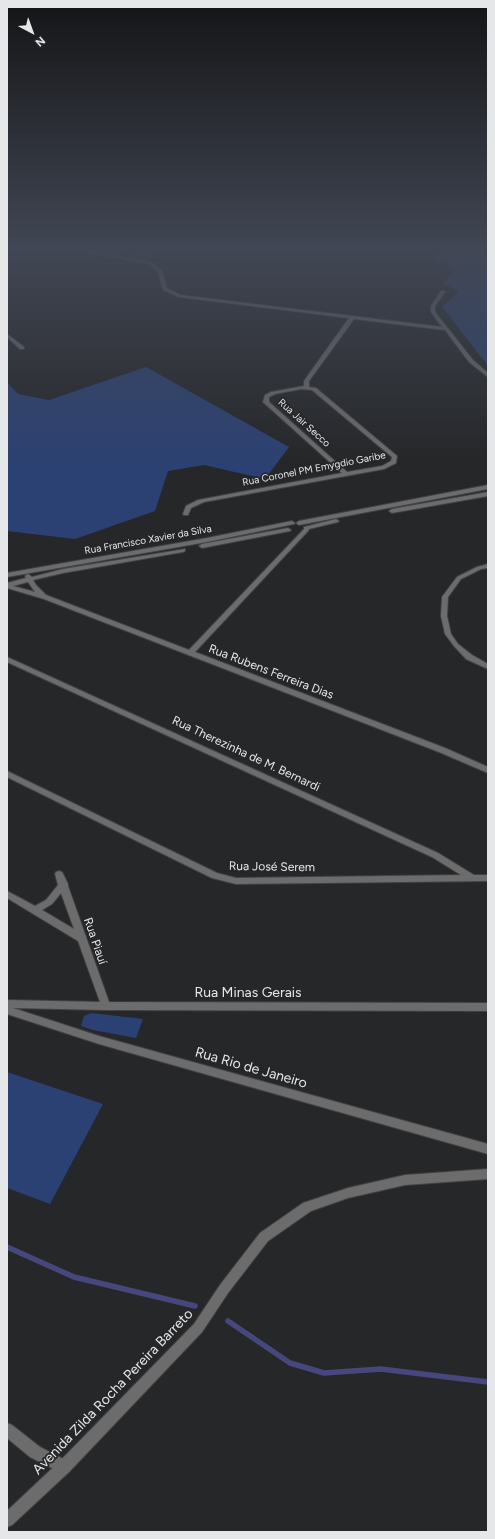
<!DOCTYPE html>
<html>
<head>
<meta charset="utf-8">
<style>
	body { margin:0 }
	#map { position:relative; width:495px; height:1539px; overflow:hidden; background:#262729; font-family:Figtree,sans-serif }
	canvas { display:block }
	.frame { position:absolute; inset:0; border:8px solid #e6e7e9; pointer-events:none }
	.north { position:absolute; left:12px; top:12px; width:40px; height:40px; -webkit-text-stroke:3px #262729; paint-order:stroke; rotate:139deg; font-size:11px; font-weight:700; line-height:16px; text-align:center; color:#e6e7e9 }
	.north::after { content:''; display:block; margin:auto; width:14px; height:18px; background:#e6e7e9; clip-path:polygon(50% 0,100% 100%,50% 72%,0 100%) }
</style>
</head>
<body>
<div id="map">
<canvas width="495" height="1539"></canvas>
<div class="frame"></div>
<div class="north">N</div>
</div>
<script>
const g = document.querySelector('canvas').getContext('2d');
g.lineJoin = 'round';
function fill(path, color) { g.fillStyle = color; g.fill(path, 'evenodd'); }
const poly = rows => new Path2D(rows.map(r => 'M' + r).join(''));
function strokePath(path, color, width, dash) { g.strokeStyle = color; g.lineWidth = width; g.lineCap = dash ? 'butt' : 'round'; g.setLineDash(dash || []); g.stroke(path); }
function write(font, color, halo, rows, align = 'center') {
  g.font = font + ' Figtree,sans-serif'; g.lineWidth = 3.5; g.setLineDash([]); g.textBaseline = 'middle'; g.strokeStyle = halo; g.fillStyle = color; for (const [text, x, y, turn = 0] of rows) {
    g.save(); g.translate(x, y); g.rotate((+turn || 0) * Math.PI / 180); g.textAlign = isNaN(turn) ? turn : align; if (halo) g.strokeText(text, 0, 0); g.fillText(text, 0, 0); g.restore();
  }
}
const green = poly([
	[113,249,186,249,188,251,167,249,147,252,152,258],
	[433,249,488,249,488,366,442,307,459,291,443,284,457,268,436,259,439,251],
	[146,367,289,447,265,479,204,465,168,471,155,511,75,539,7,531,7,382,18,394,49,400],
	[91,1013,100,1014,143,1019,136,1038,93,1030,81,1026,84,1016],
	[7,1072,103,1104,50,1204,7,1188]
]);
const stream = poly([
	[7,1247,74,1277,195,1306],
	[228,1321,290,1363,324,1373,381,1369,488,1382]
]);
const minor = poly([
	[70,249,80,249,151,262,162,271,167,288,180,295,442,327,431,312,431,306,441,291,445,291,445,292,435,306,435,312,473,360,488,373,488,377,469,362,445,330,354,319,309,381,309,387,316,388,397,456,396,463,384,469,204,502,191,508,188,515,184,515,183,514,186,506,198,500,342,473,263,402,265,395,271,392,304,386,304,381,349,318,179,297,163,290,158,272,149,264,70,249],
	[301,389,312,390,392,457,391,461,382,466,347,472,269,402,269,397,275,394,301,389],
	[7,334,24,347,24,349,20,349,7,337,7,334],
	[488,485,488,489,299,525,296,523,299,521,488,485],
	[488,492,488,496,392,513,389,511,392,509,488,492],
	[336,519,339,521,338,522,309,529,308,531,195,652,445,748,488,767,488,773,439,752,44,599,7,588,7,583,26,578,25,576,28,574,32,577,63,569,185,549,185,551,183,552,63,573,33,580,36,585,46,595,189,650,304,529,304,527,336,519],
	[28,582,35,592,13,586,28,582],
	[292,521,295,523,294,524,207,542,7,577,7,573,207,538,292,521],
	[288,528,291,530,290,531,202,548,199,546,202,544,288,528],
	[488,564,488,568,481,569,461,579,448,597,447,616,451,634,458,644,472,655,488,664,488,669,466,659,454,646,445,634,441,616,442,597,457,577,477,567,488,564],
	[7,657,438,853,474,875,488,875,488,881,236,884,212,878,7,777,7,771,217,873,236,878,461,875,432,857,7,662,7,657],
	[59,871,62,872,68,884,68,886,109,1002,488,1003,488,1011,106,1010,13,1008,99,1036,488,1144,488,1154,99,1044,7,1014,7,1000,100,1002,78,941,7,898,7,891,35,906,46,900,58,885,55,874,56,872,59,871],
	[61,893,74,929,42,910,52,904,61,893],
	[7,1423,12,1425,40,1447,69,1462,71,1467,69,1472,64,1474,30,1457,7,1438,7,1423]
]);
const tertiary = poly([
	[488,1169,488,1179,405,1185,348,1198,311,1211,268,1241,228,1293,202,1332,69,1472,12,1525,7,1527,7,1511,59,1462,194,1324,220,1285,260,1233,303,1203,348,1188,405,1175,488,1169]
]);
const farStreetnames = [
	["Rua Jair Secco",304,423,42],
	["Rua Coronel PM Emygdio Garibe",314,469,-11],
	["Rua Francisco Xavier da Silva",148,540,-10]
];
const streetNames = [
	["Rua Rubens Ferreira Dias",271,672,21],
	["Rua Therezinha de M. Bernardi",246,754,25],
	["Rua José Serem",272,867,1],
	["Rua Piauí",95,941,71]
];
const nearStreetnames = [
	["Rua Minas Gerais",248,993],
	["Rua Rio de Janeiro",251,1068,16],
	["Avenida Zilda Rocha Pereira Barreto",113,1392,-46]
];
fill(green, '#2c4173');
strokePath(stream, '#46477c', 5.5);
strokePath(minor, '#414244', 2);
strokePath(tertiary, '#414244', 2);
fill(minor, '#6c6c6d');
fill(tertiary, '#6c6c6d');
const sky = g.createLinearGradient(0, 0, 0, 465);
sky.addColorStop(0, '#151517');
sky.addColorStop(0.54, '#414754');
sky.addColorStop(1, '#41475400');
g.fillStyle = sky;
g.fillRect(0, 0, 495, 465);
write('10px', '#e6e7e9', '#262729', farStreetnames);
write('12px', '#e6e7e9', '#262729', streetNames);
write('14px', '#e6e7e9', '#262729', nearStreetnames);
</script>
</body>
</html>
